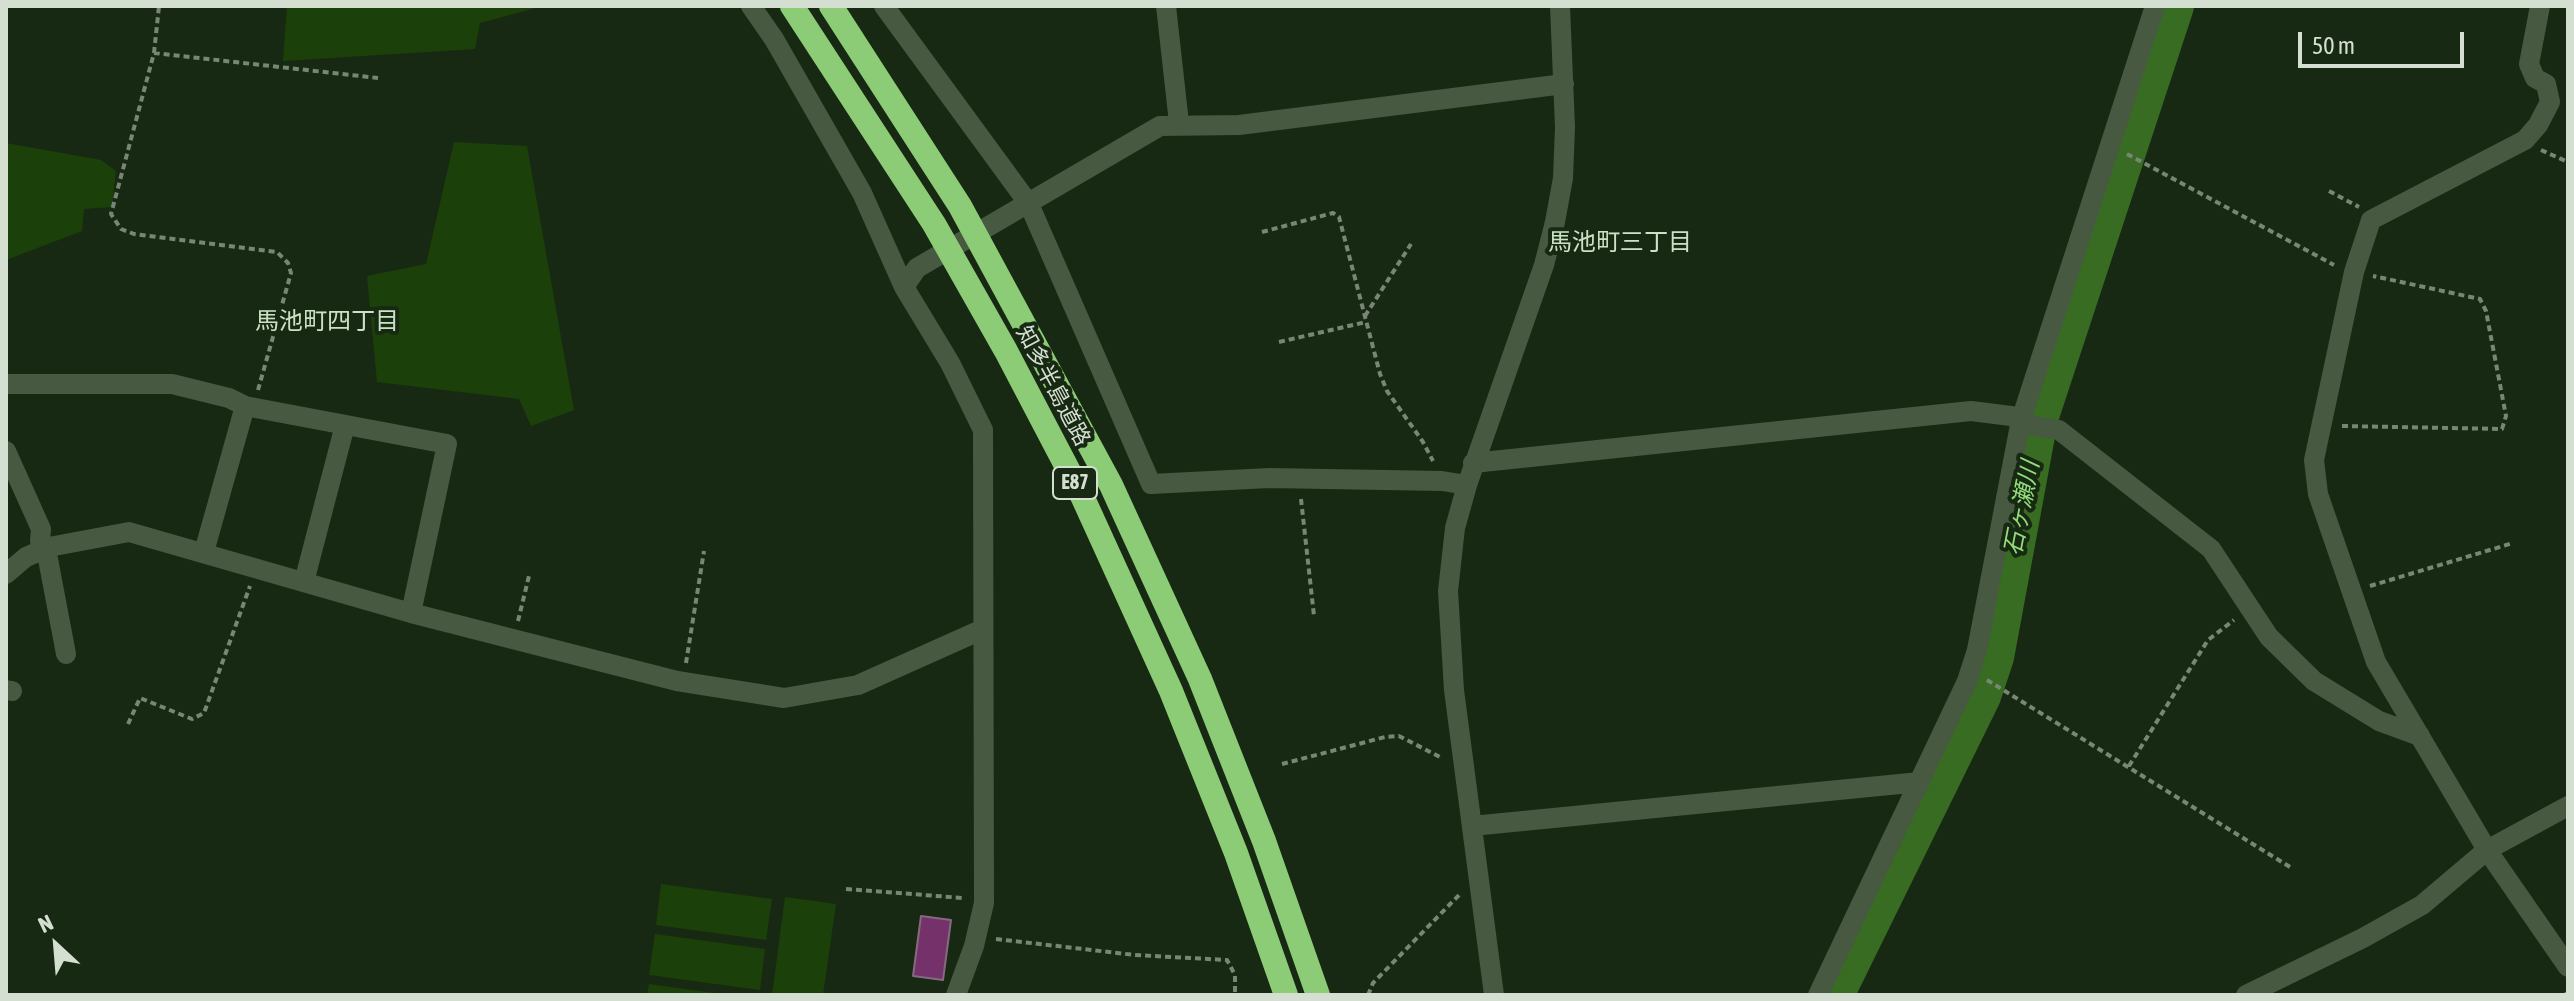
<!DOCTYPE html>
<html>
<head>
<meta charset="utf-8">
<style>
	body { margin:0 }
	#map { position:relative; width:2574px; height:1001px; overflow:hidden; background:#182913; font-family:"Asap Condensed",sans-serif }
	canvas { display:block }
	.frame { position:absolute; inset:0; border:8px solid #d4dfd1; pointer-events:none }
	.north { position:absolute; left:16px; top:905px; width:80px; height:80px; -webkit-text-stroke:6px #182913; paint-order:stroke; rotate:334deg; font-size:22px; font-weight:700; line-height:32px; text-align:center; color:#d4dfd1 }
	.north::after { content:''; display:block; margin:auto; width:28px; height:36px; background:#d4dfd1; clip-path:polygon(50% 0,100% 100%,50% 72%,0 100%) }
	.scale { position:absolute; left:2298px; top:32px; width:166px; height:36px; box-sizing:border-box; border:4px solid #d4dfd1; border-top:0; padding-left:10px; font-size:24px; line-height:28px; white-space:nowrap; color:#d4dfd1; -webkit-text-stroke:6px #182913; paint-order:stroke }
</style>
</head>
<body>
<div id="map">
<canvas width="2574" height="1001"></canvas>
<div class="frame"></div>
<div class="north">N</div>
<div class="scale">50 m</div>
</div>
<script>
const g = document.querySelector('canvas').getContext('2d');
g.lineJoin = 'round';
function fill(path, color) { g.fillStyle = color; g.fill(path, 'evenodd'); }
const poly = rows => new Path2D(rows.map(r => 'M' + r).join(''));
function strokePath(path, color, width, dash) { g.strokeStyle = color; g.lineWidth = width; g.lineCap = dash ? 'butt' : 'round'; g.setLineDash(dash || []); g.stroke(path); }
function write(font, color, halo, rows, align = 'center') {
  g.font = font + ' "Asap Condensed","Noto Sans JP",sans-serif'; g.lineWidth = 8; g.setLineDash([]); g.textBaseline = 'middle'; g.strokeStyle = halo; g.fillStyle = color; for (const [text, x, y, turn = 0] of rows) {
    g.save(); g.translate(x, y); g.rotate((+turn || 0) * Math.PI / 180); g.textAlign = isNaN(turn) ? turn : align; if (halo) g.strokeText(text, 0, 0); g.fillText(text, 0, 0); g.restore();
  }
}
const green = poly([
	[287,6,543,6,480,23,475,49,283,61],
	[454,142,527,146,574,410,531,426,519,399,377,382,367,276,426,264],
	[6,143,101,160,116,171,112,207,84,209,82,231,6,260],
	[661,884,772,899,766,940,656,925],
	[785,897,836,904,823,995,772,995],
	[655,934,765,949,760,990,649,975],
	[649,984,729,995,647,995]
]);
const river = poly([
	[1834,995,1981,696,1994,657,2038,419,2174,6]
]);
const building = poly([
	[921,916,951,920,943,980,913,976,921,916]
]);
const path = poly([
	[154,53,159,6],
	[2541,150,2568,162],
	[2127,154,2334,265],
	[2329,191,2359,207],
	[1262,232,1333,213,1339,217,1380,374,1387,391,1423,442,1433,461],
	[1365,316,1411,244],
	[1279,342,1366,322],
	[258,390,291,273,288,263,277,252,134,234,121,229,111,214,154,53,378,78],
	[2342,426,2502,429,2506,416,2486,311,2480,299,2373,276],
	[1301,499,1314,616],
	[2370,586,2513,543],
	[518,621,529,576],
	[686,663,704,551],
	[1987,680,2290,867],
	[128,724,140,698,192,719,204,713,250,586],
	[1282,764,1385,737,1399,736,1442,758],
	[2129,766,2208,640,2234,620],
	[846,889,963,898],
	[996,939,1135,955,1227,960,1235,975,1235,995],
	[1368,995,1373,983,1460,894],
	[2564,995,2568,993]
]);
const minor = poly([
	[751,6,774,39,862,193,904,287,950,363,983,430,984,903,974,946,956,995],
	[884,6,1029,204,1151,484,1269,478,1442,481,1467,485],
	[1166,6,1179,123],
	[2540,6,2529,64,2535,78,2546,84,2550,102,2538,125,2525,140,2371,220,2354,272,2314,460,2318,494,2376,662,2487,850,2568,967],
	[904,287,917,268,1160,126,1239,125,1564,84],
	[6,384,172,384,229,398,245,406],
	[6,451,41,529,40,541,48,559,66,654],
	[1473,463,1971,411,2011,416,2030,425,2059,430,2211,549,2269,637,2314,681,2379,721,2420,736],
	[204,552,245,406,447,444,411,613],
	[6,574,26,557,49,547,129,532,411,613,677,681,784,698,858,685,981,630],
	[304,582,345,425],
	[6,690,12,691],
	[1472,826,1920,782],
	[1494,995,1454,690,1448,591,1455,528,1467,485,1544,265,1555,222,1563,178,1565,127,1560,6],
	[1818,995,1967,681,1977,650,2021,420,2155,6],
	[2246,995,2363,938,2422,905,2487,850,2568,806]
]);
const highway = poly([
	[792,6,934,224,1006,351,1083,498,1171,691,1236,853,1286,995],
	[831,6,960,206,1111,485,1200,679,1264,841,1318,995]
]);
const shields = [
	[1075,483,44]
];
const shieldNames = [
	["E87",1075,483]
];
const streetNames = [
	["知多半島道路",1053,386,62]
];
const neighbourhoodNames = [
	["馬池町三丁目",1620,242],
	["馬池町四丁目",327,321]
];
const waterNames = [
	["石ヶ瀬川",2022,508,-79]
];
fill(green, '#1b4009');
strokePath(river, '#376c22', 40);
fill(building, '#75316a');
strokePath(building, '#846a7e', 2);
strokePath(path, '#798675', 4, [6, 4]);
strokePath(minor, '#475941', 20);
strokePath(highway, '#8ccc76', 24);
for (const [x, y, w] of shields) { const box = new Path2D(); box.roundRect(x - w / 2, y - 16, w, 32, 6); g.fillStyle = '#182913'; g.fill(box); strokePath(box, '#d4dfd1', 2); }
write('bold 20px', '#d4dfd1', null, shieldNames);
write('22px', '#d4dfd1', '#182913', streetNames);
write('24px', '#cbe1c4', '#182913', neighbourhoodNames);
write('italic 24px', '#93dd7a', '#182913', waterNames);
</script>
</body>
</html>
